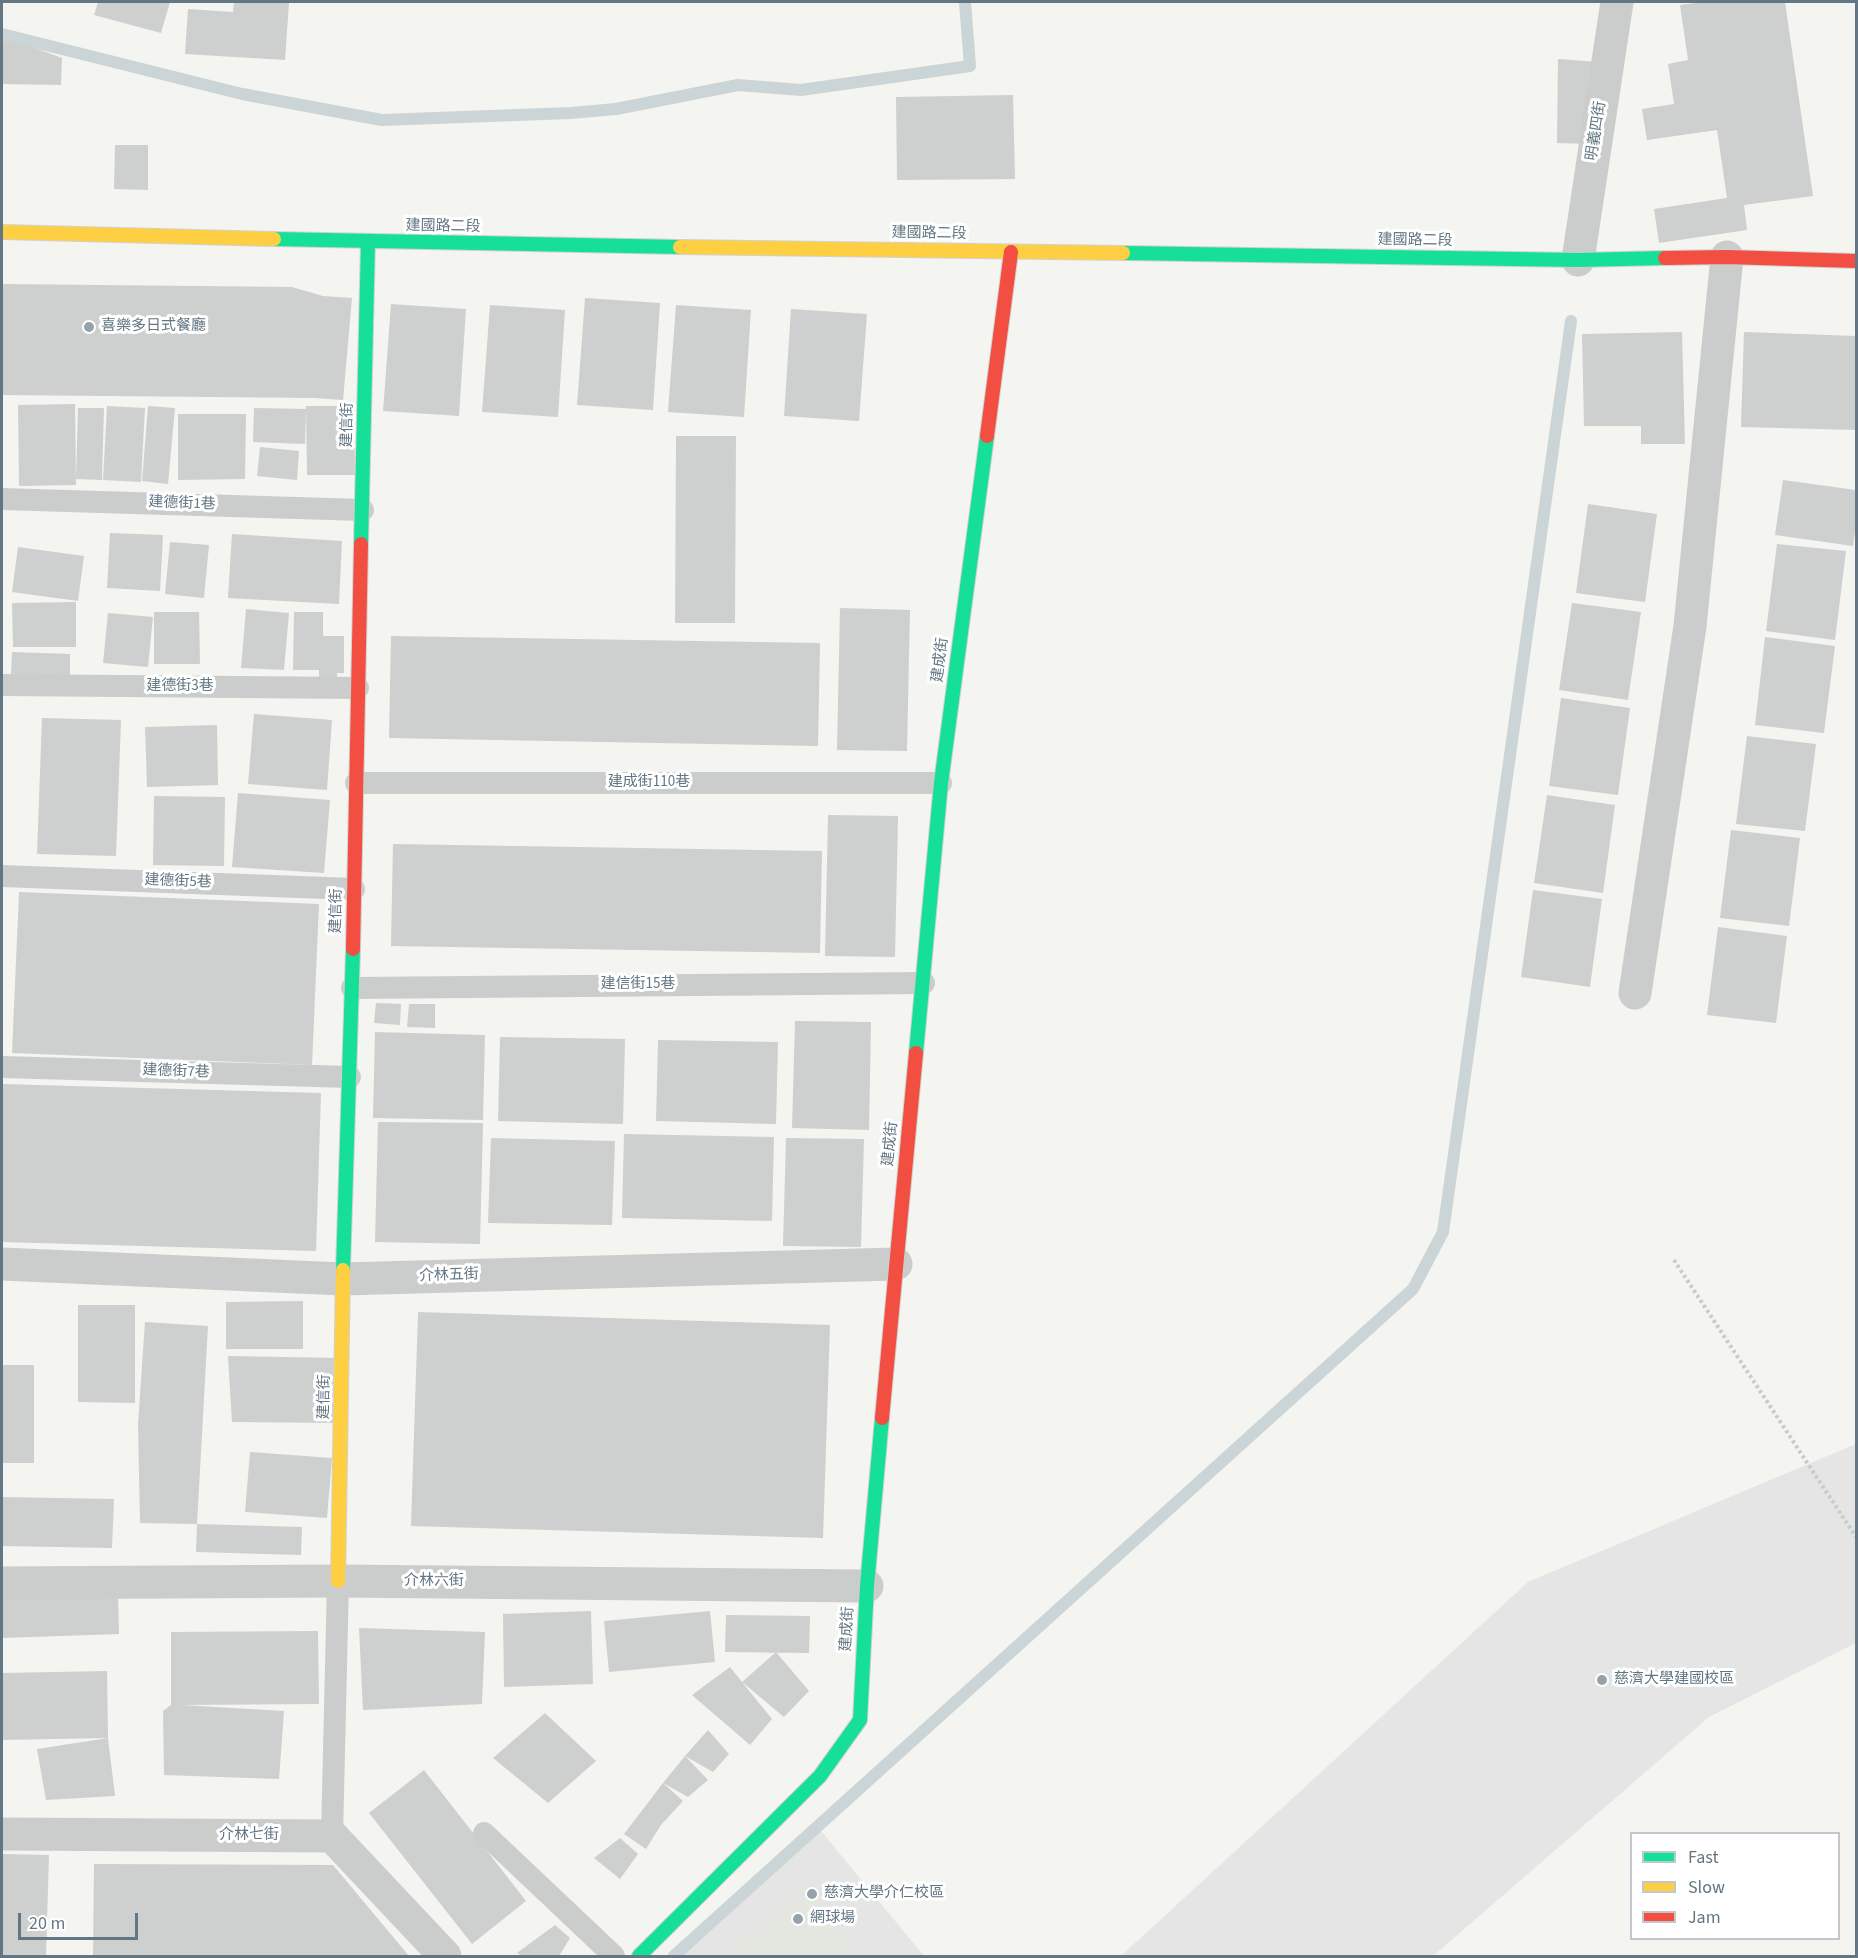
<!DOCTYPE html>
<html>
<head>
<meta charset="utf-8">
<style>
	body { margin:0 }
	#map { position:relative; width:1858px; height:1958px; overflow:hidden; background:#f4f4f1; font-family:"Source Sans 3",sans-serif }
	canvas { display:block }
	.frame { position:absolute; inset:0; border:3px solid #627683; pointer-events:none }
	.legend { position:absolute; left:1630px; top:1832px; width:210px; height:108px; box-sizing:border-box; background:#fff; border:2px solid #c0c8cd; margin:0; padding:8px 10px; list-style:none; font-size:18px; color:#627683 }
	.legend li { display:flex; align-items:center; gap:12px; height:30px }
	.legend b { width:30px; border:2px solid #c0c8cd }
	.scale { position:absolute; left:18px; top:1913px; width:120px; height:27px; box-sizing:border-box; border:3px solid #627683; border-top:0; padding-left:8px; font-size:18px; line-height:21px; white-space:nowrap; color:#627683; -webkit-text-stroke:4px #fff; paint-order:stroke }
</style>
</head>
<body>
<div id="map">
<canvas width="1858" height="1958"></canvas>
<div class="frame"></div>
<ul class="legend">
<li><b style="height:8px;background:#16e098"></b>Fast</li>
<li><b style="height:8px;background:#ffcf43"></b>Slow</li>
<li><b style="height:8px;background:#f24e42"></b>Jam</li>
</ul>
<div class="scale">20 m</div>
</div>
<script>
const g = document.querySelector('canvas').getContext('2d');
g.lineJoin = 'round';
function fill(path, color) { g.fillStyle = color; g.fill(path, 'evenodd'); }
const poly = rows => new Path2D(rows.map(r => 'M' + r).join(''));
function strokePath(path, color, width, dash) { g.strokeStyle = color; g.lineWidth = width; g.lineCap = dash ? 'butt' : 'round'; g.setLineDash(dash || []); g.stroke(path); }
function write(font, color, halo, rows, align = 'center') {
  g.font = font + ' "Source Sans 3","Noto Sans TC",sans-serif'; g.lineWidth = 6; g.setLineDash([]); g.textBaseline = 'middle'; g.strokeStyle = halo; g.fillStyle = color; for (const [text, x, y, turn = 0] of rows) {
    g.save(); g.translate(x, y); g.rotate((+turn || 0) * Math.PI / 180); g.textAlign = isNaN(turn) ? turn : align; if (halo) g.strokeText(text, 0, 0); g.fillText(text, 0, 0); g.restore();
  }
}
const built = poly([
	[1856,1444,1856,1643,1709,1717,1433,1956,1121,1956,1528,1582],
	[821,1831,924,1956,683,1956]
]);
const green = poly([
	[805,1881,856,1956,727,1956]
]);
const stream = poly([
	[2,34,242,94,382,120,571,113,616,109,738,85,801,90,970,66,965,2],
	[674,1956,1413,1289,1443,1232,1571,321]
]);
const building = poly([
	[98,2,170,2,161,33,94,15],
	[234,2,289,3,285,60,185,54,188,9,233,12],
	[1702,2,1785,2,1813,196,1744,205,1747,230,1659,243,1654,209,1727,198,1717,130,1647,140,1642,109,1674,104,1668,64,1688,60,1680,5],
	[2,40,32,47,62,58,61,85,2,84],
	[1558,59,1598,62,1592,144,1557,143],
	[1013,95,1015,179,897,180,896,97],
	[115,145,148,145,148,190,114,189],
	[2,284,292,287,323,296,352,298,343,400,315,398,2,395],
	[585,298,660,303,653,410,577,405],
	[391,304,466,309,459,416,383,411],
	[490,305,565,310,558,417,482,412],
	[676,305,751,310,744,417,668,412],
	[791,309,867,314,859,421,784,416],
	[1682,332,1685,444,1641,444,1641,426,1584,426,1582,334],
	[1744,332,1856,336,1856,430,1741,427],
	[75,404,76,485,19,486,18,405],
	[107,406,145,408,141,482,103,480],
	[148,406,175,408,168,484,142,481],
	[306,406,354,406,355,475,307,475],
	[78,408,104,408,102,480,76,479],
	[254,408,306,409,305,444,253,442],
	[178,414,246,414,245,479,178,480],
	[676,436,736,436,735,623,675,623],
	[260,447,299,451,297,480,257,476],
	[1783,480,1856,490,1856,524,1853,546,1775,535],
	[1588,504,1657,514,1645,602,1576,593],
	[110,533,163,535,160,591,107,588],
	[232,534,342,541,339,604,228,598],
	[170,542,209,545,204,598,165,594],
	[1777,544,1846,551,1835,640,1766,631],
	[18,547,84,556,78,601,12,592],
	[76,602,76,647,13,647,12,603],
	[1572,603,1641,612,1628,700,1559,690],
	[840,608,910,610,907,751,837,750],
	[246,609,289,613,284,670,241,668],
	[154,612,199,612,200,664,154,664],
	[294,612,323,612,323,636,344,636,344,673,337,673,337,682,319,682,319,670,293,670],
	[108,613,153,617,148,667,103,663],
	[391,636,820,643,818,746,389,738],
	[1765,637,1835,646,1824,733,1755,725],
	[12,652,70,654,70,676,11,674],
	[1561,698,1630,708,1618,795,1549,786],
	[254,714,332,720,327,790,248,784],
	[42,718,121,720,116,856,37,854],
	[217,725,218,785,147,787,145,727],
	[1747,736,1816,744,1805,831,1736,824],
	[238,793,330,800,324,873,232,867],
	[1547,795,1615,805,1603,893,1534,883],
	[154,796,225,797,224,866,153,865],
	[828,815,898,816,895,957,825,956],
	[1731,830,1800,838,1789,926,1720,918],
	[393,844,822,851,820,953,391,946],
	[1533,890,1602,899,1590,987,1521,977],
	[19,892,319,904,312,1065,12,1053],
	[1718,927,1787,936,1776,1023,1707,1015],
	[376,1003,401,1004,400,1025,374,1023],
	[409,1004,435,1004,435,1028,407,1027],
	[795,1021,871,1022,869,1130,792,1128],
	[375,1032,485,1035,483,1120,373,1118],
	[500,1037,625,1039,623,1124,498,1121],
	[658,1040,778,1042,776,1124,656,1121],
	[2,1084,321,1093,316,1251,2,1242],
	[378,1122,483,1123,480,1244,375,1242],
	[624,1134,774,1137,772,1221,622,1218],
	[491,1138,615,1141,612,1225,488,1223],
	[786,1138,864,1139,861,1247,783,1246],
	[303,1301,303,1349,226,1349,226,1302],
	[78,1305,135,1305,135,1403,78,1402],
	[418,1312,830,1325,823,1538,411,1526],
	[145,1322,208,1326,197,1524,302,1527,301,1555,196,1552,197,1524,140,1523,138,1424],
	[228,1356,340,1358,339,1423,232,1422],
	[2,1365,34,1365,34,1463,2,1463],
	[250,1452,332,1458,327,1518,245,1512],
	[2,1497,114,1499,112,1548,2,1546],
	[118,1595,119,1634,2,1638,2,1599],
	[591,1611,593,1684,504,1687,503,1614],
	[710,1611,715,1662,609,1672,604,1621],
	[726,1615,810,1616,809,1653,725,1652],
	[359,1628,485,1632,482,1704,363,1710],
	[318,1631,319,1704,182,1705,284,1711,279,1779,164,1775,163,1711,171,1705,171,1632],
	[776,1652,809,1691,784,1717,742,1682,772,1719,750,1745,692,1695,730,1667,742,1682],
	[107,1671,108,1738,2,1740,2,1673],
	[545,1713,596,1761,548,1803,493,1758],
	[708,1730,729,1754,713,1772,685,1756],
	[108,1738,115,1796,46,1800,37,1749],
	[685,1756,708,1780,688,1797,663,1783],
	[424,1770,526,1901,472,1944,369,1813],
	[663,1783,683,1801,661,1825,646,1849,624,1834],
	[620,1838,638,1854,620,1879,594,1858],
	[2,1854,49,1855,46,1956,2,1956],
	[94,1864,333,1865,409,1956,93,1956],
	[555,1925,570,1938,559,1956,523,1956,517,1953]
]);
const path = poly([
	[1674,1260,1856,1537]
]);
const lane = poly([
	[2,499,363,510],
	[2,685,358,688],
	[356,783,941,783],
	[2,876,354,889],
	[352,988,924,983],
	[2,1067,350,1077],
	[484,1833,614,1956],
	[332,1836,338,1581]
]);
const street = poly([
	[1578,260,1617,2],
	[1635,993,1690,626,1727,257],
	[2,1264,343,1279,896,1264],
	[2,1583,338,1581,867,1586],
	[2,1834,332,1836,445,1956]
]);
const fast = poly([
	[274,239,680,247],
	[1123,253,1578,260,1665,258],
	[361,544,368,242],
	[916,1053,941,783,987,436],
	[343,1270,353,949],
	[639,1956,820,1776,860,1720,867,1586,882,1418]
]);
const slow = poly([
	[2,232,274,239],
	[680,247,1123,253],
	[338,1581,343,1270]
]);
const jam = poly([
	[1665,258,1727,257,1856,261],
	[987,436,1011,252],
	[353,949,361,544],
	[882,1418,916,1053]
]);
const markers = [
	[89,327,6,"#95a2aa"],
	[1602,1680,6,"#95a2aa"],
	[812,1894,6,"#95a2aa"],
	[798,1919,6,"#95a2aa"]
];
const streetNames = [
	["明義四街",1597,131,-81],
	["建國路二段",443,227,1],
	["建國路二段",929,234,1],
	["建國路二段",1415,241,1],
	["建信街",348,425,-89],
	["建德街1巷",182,504,2],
	["建成街",941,660,-83],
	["建德街3巷",180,687],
	["建成街110巷",649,783],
	["建德街5巷",178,882,2],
	["建信街",337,911,-89],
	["建信街15巷",638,985],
	["建德街7巷",176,1072,2],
	["建成街",891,1144,-84],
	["介林五街",449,1276,-2],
	["建信街",325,1397,-89],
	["介林六街",434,1582],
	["建成街",848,1629,-87],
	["介林七街",249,1836]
];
const poiNames = [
	["喜樂多日式餐廳",101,327],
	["慈濟大學建國校區",1614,1680],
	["慈濟大學介仁校區",824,1894],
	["網球場",810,1919]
];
fill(built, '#e4e5e4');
fill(green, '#e4e7df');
strokePath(stream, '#cbd4d6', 12);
fill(building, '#cecfcf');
strokePath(fast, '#d0d2d1', 16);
strokePath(slow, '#d0d2d1', 16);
strokePath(jam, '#d0d2d1', 16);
strokePath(path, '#c9caca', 4, [3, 3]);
strokePath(lane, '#cbcdcd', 22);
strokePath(street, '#cbcdcd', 33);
strokePath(fast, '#16e098', 14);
strokePath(slow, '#ffcf43', 14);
strokePath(jam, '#f24e42', 14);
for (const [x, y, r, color] of markers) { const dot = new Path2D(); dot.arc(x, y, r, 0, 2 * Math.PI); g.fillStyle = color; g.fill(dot); strokePath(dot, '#fff', 2); }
write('15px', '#627683', '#fff', streetNames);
write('15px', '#627683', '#fff', poiNames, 'left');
</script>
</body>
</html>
